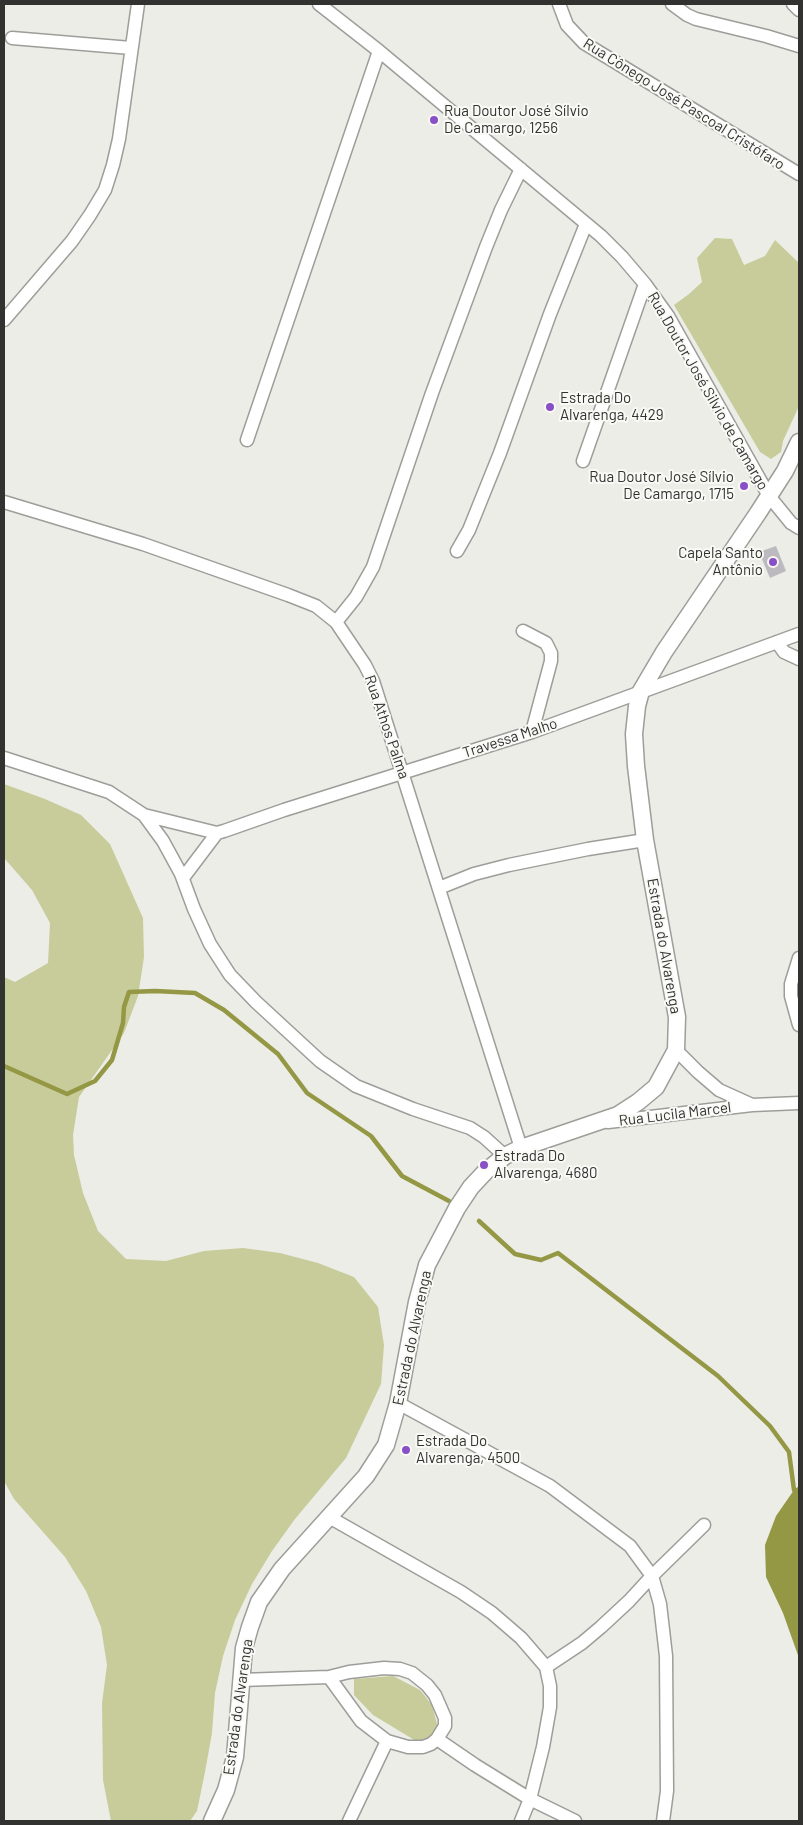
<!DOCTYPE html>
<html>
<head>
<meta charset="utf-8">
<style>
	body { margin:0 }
	#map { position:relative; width:803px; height:1825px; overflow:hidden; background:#ecede7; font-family:Barlow,sans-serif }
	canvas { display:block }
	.frame { position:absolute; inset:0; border:5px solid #323230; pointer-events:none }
</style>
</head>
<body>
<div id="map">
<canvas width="803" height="1825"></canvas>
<div class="frame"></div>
</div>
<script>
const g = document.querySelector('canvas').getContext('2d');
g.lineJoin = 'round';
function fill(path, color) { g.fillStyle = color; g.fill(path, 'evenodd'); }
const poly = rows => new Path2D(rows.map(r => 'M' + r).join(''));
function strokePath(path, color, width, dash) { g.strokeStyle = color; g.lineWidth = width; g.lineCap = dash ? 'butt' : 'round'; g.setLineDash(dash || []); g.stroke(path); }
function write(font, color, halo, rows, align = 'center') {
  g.font = font + ' Barlow,sans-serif'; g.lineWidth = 4; g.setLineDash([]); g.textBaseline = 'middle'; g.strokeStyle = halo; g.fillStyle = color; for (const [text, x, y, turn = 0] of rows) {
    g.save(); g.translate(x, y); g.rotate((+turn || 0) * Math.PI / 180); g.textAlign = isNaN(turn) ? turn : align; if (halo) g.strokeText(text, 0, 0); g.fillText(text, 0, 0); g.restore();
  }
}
const green = poly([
	[715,238,732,239,744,265,765,256,775,240,799,263,799,406,783,441,781,452,771,459,760,452,674,305,689,294,702,282,697,258],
	[4,784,45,799,81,815,110,844,143,918,144,957,138,996,124,1033,79,1097,73,1135,74,1155,83,1193,98,1231,126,1259,166,1261,204,1251,243,1248,280,1253,318,1263,354,1277,378,1307,384,1345,381,1384,346,1458,295,1519,272,1551,252,1584,235,1620,223,1656,215,1693,212,1733,205,1772,197,1811,190,1821,111,1821,103,1780,102,1703,107,1665,101,1627,86,1591,65,1557,14,1499,4,1481,4,977,15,982,48,963,50,923,32,890,4,858],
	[393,1676,420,1690,432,1705,437,1724,437,1734,428,1741,416,1741,373,1715,354,1695,354,1679]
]);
const water = poly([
	[799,1486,799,1658,783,1613,766,1577,765,1545,776,1516,794,1490]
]);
const stream = poly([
	[4,1066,67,1094,95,1081,112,1060,123,1023,124,1007,129,992,155,991,195,993,224,1010,278,1054,307,1093,371,1136,402,1176,449,1201],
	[479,1221,515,1254,541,1260,558,1253,718,1376,770,1426,789,1452,794,1490]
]);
const building = poly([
	[776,546,786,571,770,578,759,552]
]);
const minor = poly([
	[319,4,379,51,601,236,622,257,645,284,668,316,769,496,791,523,799,528],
	[559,4,567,25,584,43,799,174],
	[672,4,687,15,696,19,766,36,799,46],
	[793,4,799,10],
	[12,38,131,48],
	[4,320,72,241,90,215,105,190,113,165,119,139,138,4],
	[247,440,379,51],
	[583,461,645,284],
	[4,502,143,544,288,595,316,606,336,622,365,665,373,681,521,1148],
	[457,551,469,530,500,453,550,314,586,224],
	[336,622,356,597,373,567,432,393,486,247,501,210,521,169],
	[523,631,546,643,551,653,551,661,532,732],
	[777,642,784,652,799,659],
	[4,758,109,792,144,815,163,841,181,874,194,909,210,944,230,975,256,1002,320,1061,356,1086,413,1109,470,1128,484,1137,505,1156],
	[144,815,217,833,224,831,284,810,532,732,799,634],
	[183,878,217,833],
	[439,888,474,874,509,865,588,849,645,840],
	[799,958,791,984,791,996,799,1025],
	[676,1050,698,1072,719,1090,750,1104],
	[608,1122,752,1105,799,1103],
	[398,1403,550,1486,630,1546,652,1576,660,1604,666,1656,667,1791,663,1821],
	[329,1517,461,1592,492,1613,521,1638,546,1667,550,1686,550,1707,543,1747,530,1799,521,1821],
	[546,1667,582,1643,601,1627,629,1601,652,1576,704,1525],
	[384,1668,400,1669,412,1673,427,1685,435,1695,445,1718,445,1726,437,1739,431,1744,423,1747,408,1747,387,1741,361,1721,329,1677,349,1672,384,1668],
	[241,1680,329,1677],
	[437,1739,475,1765,530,1799,575,1821],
	[349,1821,387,1741]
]);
const major = poly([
	[212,1821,226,1790,235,1757,244,1648,250,1627,259,1602,282,1569,366,1476,386,1445,398,1403,417,1302,427,1265,457,1208,471,1187,486,1171,505,1156,521,1148,618,1115,638,1102,656,1087,676,1050,677,1017,645,840,636,766,634,734,637,706,641,691,664,652,758,513,785,471,799,442]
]);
const markers = [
	[434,120,5,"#894fc6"],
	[550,407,5,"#894fc6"],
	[744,486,5,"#894fc6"],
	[773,562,5,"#894fc6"],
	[484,1165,5,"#894fc6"],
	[406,1450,5,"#894fc6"]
];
const streetNames = [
	["Rua Cônego José Pascoal Cristófaro",684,104,32],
	["Rua Doutor José Silvio de Camargo",708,391,60],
	["Rua Athos Palma",387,727,71],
	["Travessa Malho",510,738,-18],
	["Estrada do Alvarenga",664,946,80],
	["Rua Lucila Marcel",675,1114,-7],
	["Estrada do Alvarenga",412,1338,-78],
	["Estrada do Alvarenga",238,1707,-82]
];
const poiNames = [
	["Rua Doutor José Sílvio",444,111],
	["De Camargo, 1256",444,128],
	["Estrada Do",560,398],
	["Alvarenga, 4429",560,415],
	["Rua Doutor José Sílvio",734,477,"right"],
	["De Camargo, 1715",734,494,"right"],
	["Capela Santo",763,553,"right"],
	["Antônio",763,570,"right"],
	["Estrada Do",494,1156],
	["Alvarenga, 4680",494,1173],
	["Estrada Do",416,1441],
	["Alvarenga, 4500",416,1458]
];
fill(green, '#c8cc9a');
fill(water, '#949743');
strokePath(stream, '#949743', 4.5);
fill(building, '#bcbabf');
strokePath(minor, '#9d9d99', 15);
strokePath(major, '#9d9d99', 19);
strokePath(minor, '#fff', 12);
strokePath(major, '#fff', 16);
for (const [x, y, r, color] of markers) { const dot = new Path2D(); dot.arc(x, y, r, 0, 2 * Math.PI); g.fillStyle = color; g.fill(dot); strokePath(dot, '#f9faf5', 2); }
write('15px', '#323230', '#f9faf5', streetNames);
write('15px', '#323230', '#f9faf5', poiNames, 'left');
</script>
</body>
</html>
